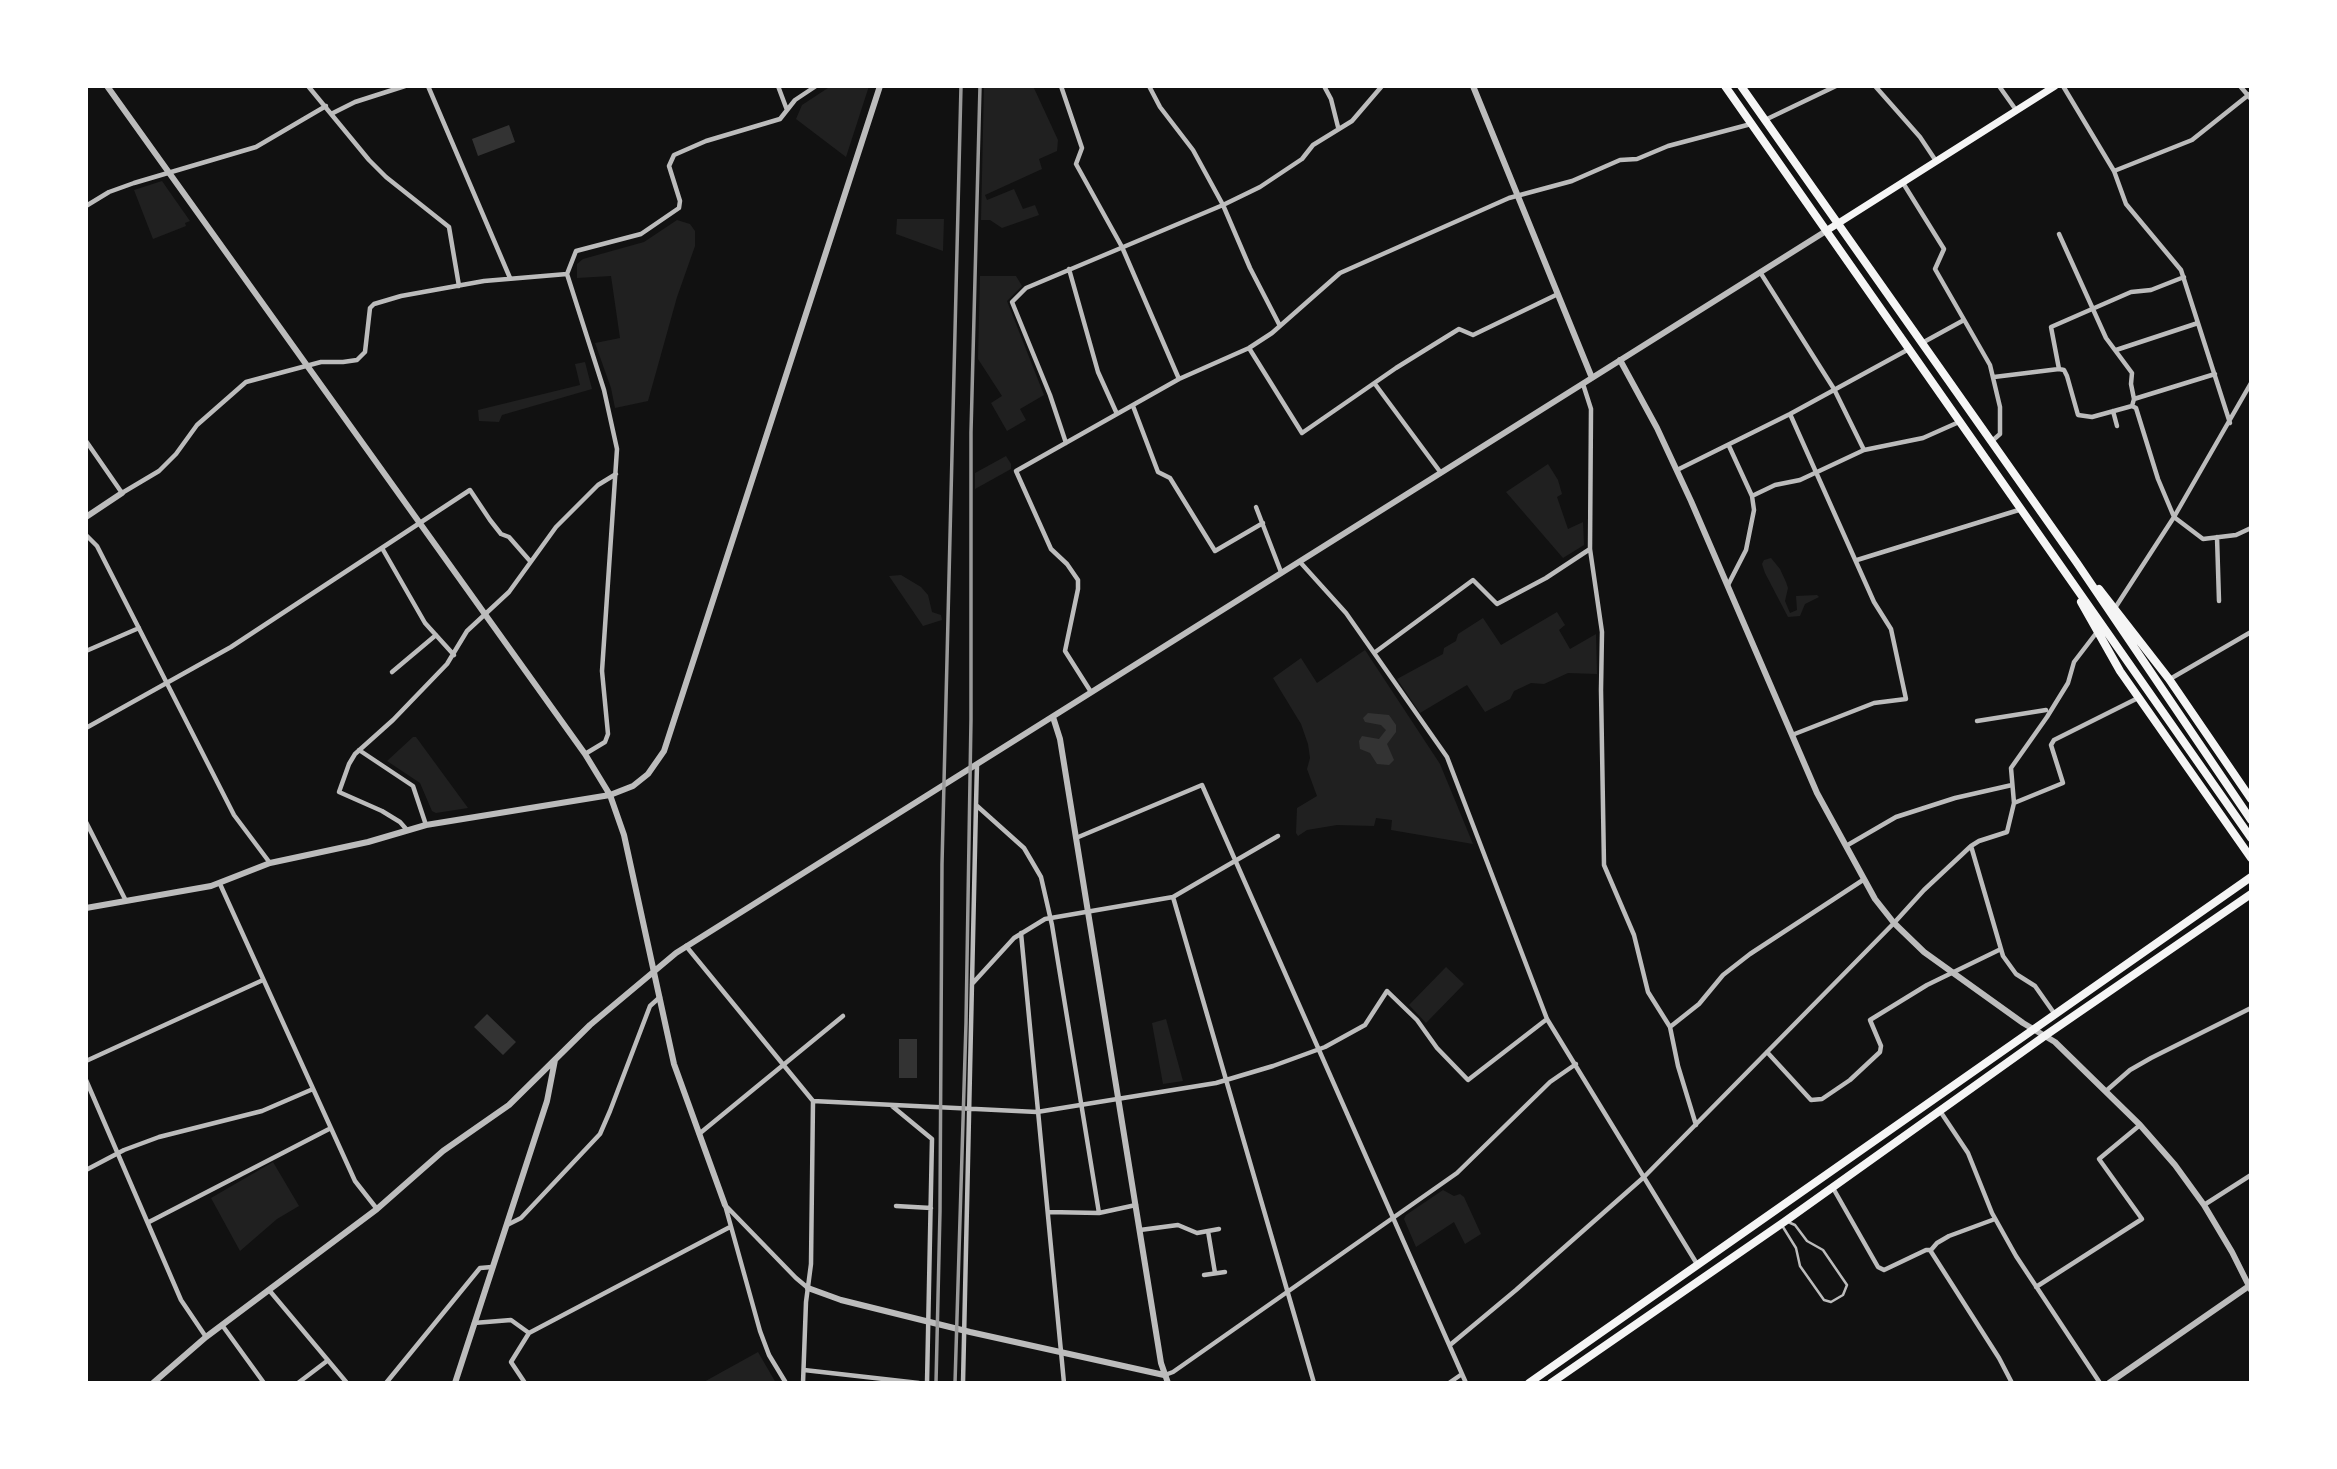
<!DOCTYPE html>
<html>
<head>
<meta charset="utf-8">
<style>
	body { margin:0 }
	#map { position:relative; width:2337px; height:1469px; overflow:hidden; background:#111; font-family:"Exo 2",sans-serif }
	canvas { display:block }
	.frame { position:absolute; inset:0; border:88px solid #fff; pointer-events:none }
</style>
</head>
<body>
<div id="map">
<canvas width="2337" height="1469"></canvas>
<div class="frame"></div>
</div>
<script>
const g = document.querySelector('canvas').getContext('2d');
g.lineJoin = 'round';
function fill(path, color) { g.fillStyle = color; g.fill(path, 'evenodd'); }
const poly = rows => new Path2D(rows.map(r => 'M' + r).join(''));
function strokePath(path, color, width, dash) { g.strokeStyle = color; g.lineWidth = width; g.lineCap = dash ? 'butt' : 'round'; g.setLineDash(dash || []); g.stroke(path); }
const green = poly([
	[831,86,869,86,846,157,796,119,802,105],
	[984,86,1033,86,1058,140,1057,151,1039,159,1042,169,985,195,987,200,1014,189,1023,209,1035,205,1039,215,1002,228,990,220,981,220],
	[162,181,190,221,185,223,186,226,153,239,134,190],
	[897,219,944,219,943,251,896,234],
	[677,220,690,224,695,231,695,246,677,297,648,401,615,408,611,388,595,343,620,338,611,276,577,278,577,264,583,259,644,242],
	[980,276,1016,276,1022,286,1007,301,1044,395,1020,409,1026,420,1007,431,991,403,1002,396,978,359],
	[585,362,592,389,502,415,499,422,479,421,478,410,580,385,575,364],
	[1006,456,1011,464,1011,469,975,489,975,473],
	[1548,464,1558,480,1562,494,1557,497,1568,529,1583,522,1584,545,1563,558,1506,492],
	[1771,558,1780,569,1786,582,1788,588,1785,601,1790,613,1797,610,1796,596,1817,595,1819,597,1805,604,1800,616,1788,617,1765,573,1762,564,1764,560],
	[901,575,921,587,928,595,932,612,941,615,942,620,923,626,889,576],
	[1557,612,1565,625,1559,630,1570,649,1596,634,1597,674,1568,673,1544,684,1531,683,1514,691,1510,699,1485,712,1467,685,1420,713,1397,679,1443,654,1444,648,1456,641,1458,634,1483,618,1501,645],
	[1365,650,1440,764,1473,844,1391,830,1392,820,1376,818,1374,826,1337,825,1307,830,1298,836,1296,833,1297,808,1317,796,1307,769,1310,758,1308,744,1301,724,1273,678,1301,658,1317,683],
	[413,737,416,737,468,808,436,813,432,811,420,783,387,761],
	[1446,967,1464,984,1426,1023,1409,1005],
	[1166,1019,1183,1081,1163,1084,1152,1023],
	[273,1162,299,1206,277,1219,240,1251,211,1198],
	[1443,1190,1454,1196,1460,1194,1464,1197,1481,1234,1465,1244,1454,1222,1416,1247,1404,1219,1406,1215],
	[758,1352,776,1383,702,1383]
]);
const water = poly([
	[509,125,515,142,478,156,472,139],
	[1368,713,1389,715,1396,725,1396,732,1387,744,1394,760,1389,765,1377,764,1370,753,1360,749,1359,741,1362,736,1379,739,1386,730,1381,725,1365,722,1363,718],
	[487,1014,516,1042,503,1055,474,1027],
	[899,1039,917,1039,917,1078,899,1078]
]);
const service = poly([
	[1783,1227,1796,1248,1800,1266,1824,1300,1831,1302,1843,1295,1847,1285,1823,1250,1807,1241,1795,1225,1788,1222]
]);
const minor = poly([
	[308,86,369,160,386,177,449,227,459,286],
	[428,86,510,278],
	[778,86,787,110],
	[1061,86,1082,148,1076,164,1122,247,1179,379],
	[1149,86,1160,107,1193,150,1223,205,1250,268,1280,326],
	[1324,86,1331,99,1338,127],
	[1875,86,1920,137,1936,161],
	[1999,86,2016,110],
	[2063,86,2114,171,2126,204,2181,270,2230,423],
	[2240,86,2251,99],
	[331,114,355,102,405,86],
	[1765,120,1836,86],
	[2114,171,2192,140,2251,93],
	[1903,183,1944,249,1935,269,1990,365,2000,407,2000,434,1992,441],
	[86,206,109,192,134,183,256,147,326,106],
	[2059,234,2106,338,2132,373,2131,384,2134,399,2132,406,2136,408,2158,479,2174,517,2203,539,2236,535,2251,528],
	[1069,269,1098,372,1117,414],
	[1760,272,1834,389,1864,450],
	[1922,343,1964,320],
	[1249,348,1302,433,1396,368,1459,329,1473,335,1558,294],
	[2116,350,2198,323],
	[2059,369,2064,370,2067,376,2078,415,2092,417,2132,406],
	[1994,377,2059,369,2051,327,2131,292,2151,290,2184,277],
	[1375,384,1441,473],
	[1583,384,1591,409,1590,549,1602,632,1601,690,1604,865,1634,935,1648,992,1670,1027,1678,1066,1696,1125],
	[2134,399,2215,374],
	[1133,406,1158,472,1170,478,1215,551,1263,523],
	[2113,411,2117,426],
	[1790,414,1874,602,1891,629,1906,699,1874,703,1792,735],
	[86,441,122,493,159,471,176,454,197,425,246,382,321,362,343,362,357,360,365,352,370,308,374,304,401,296,484,281,567,274],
	[1066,443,1050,395,1012,302,1026,288,1223,205,1260,187,1302,159,1313,145,1352,121,1382,86],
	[1677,470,1790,414,1909,349],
	[1752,496,1775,485,1800,480,1864,450,1923,438,1959,422],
	[1256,507,1281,572],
	[86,535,97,546,234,815,270,863],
	[2217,537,2219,601],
	[382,548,425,623,454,655],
	[1857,560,2022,509],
	[1300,562,1346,613,1447,757,1547,1019,1697,1264],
	[1728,585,1746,550,1754,510,1752,496,1729,446],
	[2115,608,2174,517,2251,383],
	[86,651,139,628],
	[1374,653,1473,580,1497,604,1546,578,1590,549],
	[392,672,436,635],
	[2170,679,2251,632],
	[1091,692,1065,651,1078,589,1078,580,1067,564,1051,549,1016,471,1179,379,1249,348,1272,333,1340,273,1509,198,1572,181,1620,160,1637,159,1668,146,1751,124],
	[1977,721,2046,710],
	[86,728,231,647,470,490,490,520,501,534,509,537,530,561],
	[359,750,413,786,426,825],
	[585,754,605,742,608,734,602,671,617,449,604,390,567,274,576,251,641,234,679,208,680,201,669,166,674,155,706,141,780,119,795,100,816,86],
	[977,765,976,805,1024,848,1041,877,1052,925,1099,1213],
	[2014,803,2063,783,2051,745,2054,740,2138,698],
	[86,822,126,901],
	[407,830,400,822,382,811,339,792,349,764,355,754,393,720,447,664,467,631,509,592,556,527,598,485,616,474],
	[1076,838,1202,785,1466,1383],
	[1846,846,1896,817,1955,798,2012,785],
	[1971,846,2003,956,2016,974,2035,986,2054,1013],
	[220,884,355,1181,377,1209],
	[1173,897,1314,1383],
	[1021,933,1064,1383],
	[686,946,813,1101,1037,1112,1216,1083,1273,1066,1325,1047,1365,1025,1387,991,1417,1020,1437,1048,1468,1080,1547,1019],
	[972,984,1014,938,1045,919,1173,897,1278,836],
	[1670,1027,1699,1004,1723,975,1750,954,1863,880],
	[1767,1052,1811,1100,1822,1099,1850,1080,1880,1052,1881,1046,1870,1020,1927,985,2001,949],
	[86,1061,263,980],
	[86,1080,181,1300,206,1337],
	[2106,1091,2130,1070,2151,1058,2251,1008],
	[892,1106,932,1139,927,1383],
	[1940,1111,1968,1153,1992,1213,2016,1256,2100,1383],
	[699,1134,843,1016],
	[86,1170,124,1150,159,1137,262,1111,313,1089],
	[1833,1188,1878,1267,1884,1270,1926,1250,1930,1250,1999,1358,2012,1383],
	[725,1205,760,1331,769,1355,786,1383],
	[2204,1205,2251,1175],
	[726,1206,796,1278,808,1288],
	[896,1206,931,1208],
	[1048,1212,1099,1213,1136,1205],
	[149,1222,331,1128],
	[507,1225,521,1218,600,1134,610,1111,650,1006,660,997],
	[1140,1230,1178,1225,1197,1233,1219,1229],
	[1208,1231,1215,1273],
	[1931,1250,1937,1243,1949,1236,1995,1219],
	[1204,1275,1225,1272],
	[2036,1287,2142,1219,2099,1159,2140,1125],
	[269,1290,347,1383],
	[474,1323,511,1320,529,1333,730,1227],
	[222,1325,264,1383],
	[1450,1345,1516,1290,1644,1177,1894,923,1924,890,1971,846,1979,841,2007,832,2014,803,2011,768,2047,717,2068,683,2074,662,2097,632],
	[804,1370,919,1383],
	[1165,1375,1173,1372,1457,1173,1550,1082,1576,1064],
	[298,1383,327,1361],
	[386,1383,480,1268,492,1267],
	[525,1383,511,1362,529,1333],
	[803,1383,806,1302,811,1264,813,1101],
	[963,1383,976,805],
	[1449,1383,1462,1374]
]);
const tertiary = poly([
	[107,86,585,754,610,795,624,835,674,1064,725,1205],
	[1473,86,1592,378],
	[1620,360,1657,428,1691,501,1817,793,1875,899,1894,923,1924,952,2023,1023,2055,1042,2140,1125,2175,1165,2204,1205,2232,1252,2251,1290],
	[86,517,122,493],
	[1053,717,1060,739,1161,1363,1168,1383],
	[86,908,211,886,270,863,368,842,426,825,610,795,633,786,648,774,664,751,880,86],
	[808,1288,841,1300,970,1332,1164,1375],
	[153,1383,206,1337,377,1209,443,1151,509,1105,590,1025,676,953,1826,231],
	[455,1383,547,1101,555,1060],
	[2109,1383,2249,1286]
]);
const secondary = poly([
	[1826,231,2055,86]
]);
const primary = poly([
	[1725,86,2251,838],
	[1741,86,2077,563,2251,820],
	[2099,589,2169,679,2251,799],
	[2081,602,2120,671,2251,858]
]);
const trunk = poly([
	[1529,1383,2251,877],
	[1551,1383,1784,1222,2046,1035,2251,894]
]);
const rail = poly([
	[936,1383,940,1211,942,864,961,86],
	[955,1383,966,1023,971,719,971,432,980,86]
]);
fill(green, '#202020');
fill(water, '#333');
strokePath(service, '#bcbcbc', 2.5);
strokePath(minor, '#bcbcbc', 4.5);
strokePath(tertiary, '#bcbcbc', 6);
strokePath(secondary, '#f5f5f5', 7);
strokePath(primary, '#f5f5f5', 8);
strokePath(trunk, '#f5f5f5', 8);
strokePath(rail, '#9a9a9a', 3.5);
</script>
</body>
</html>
